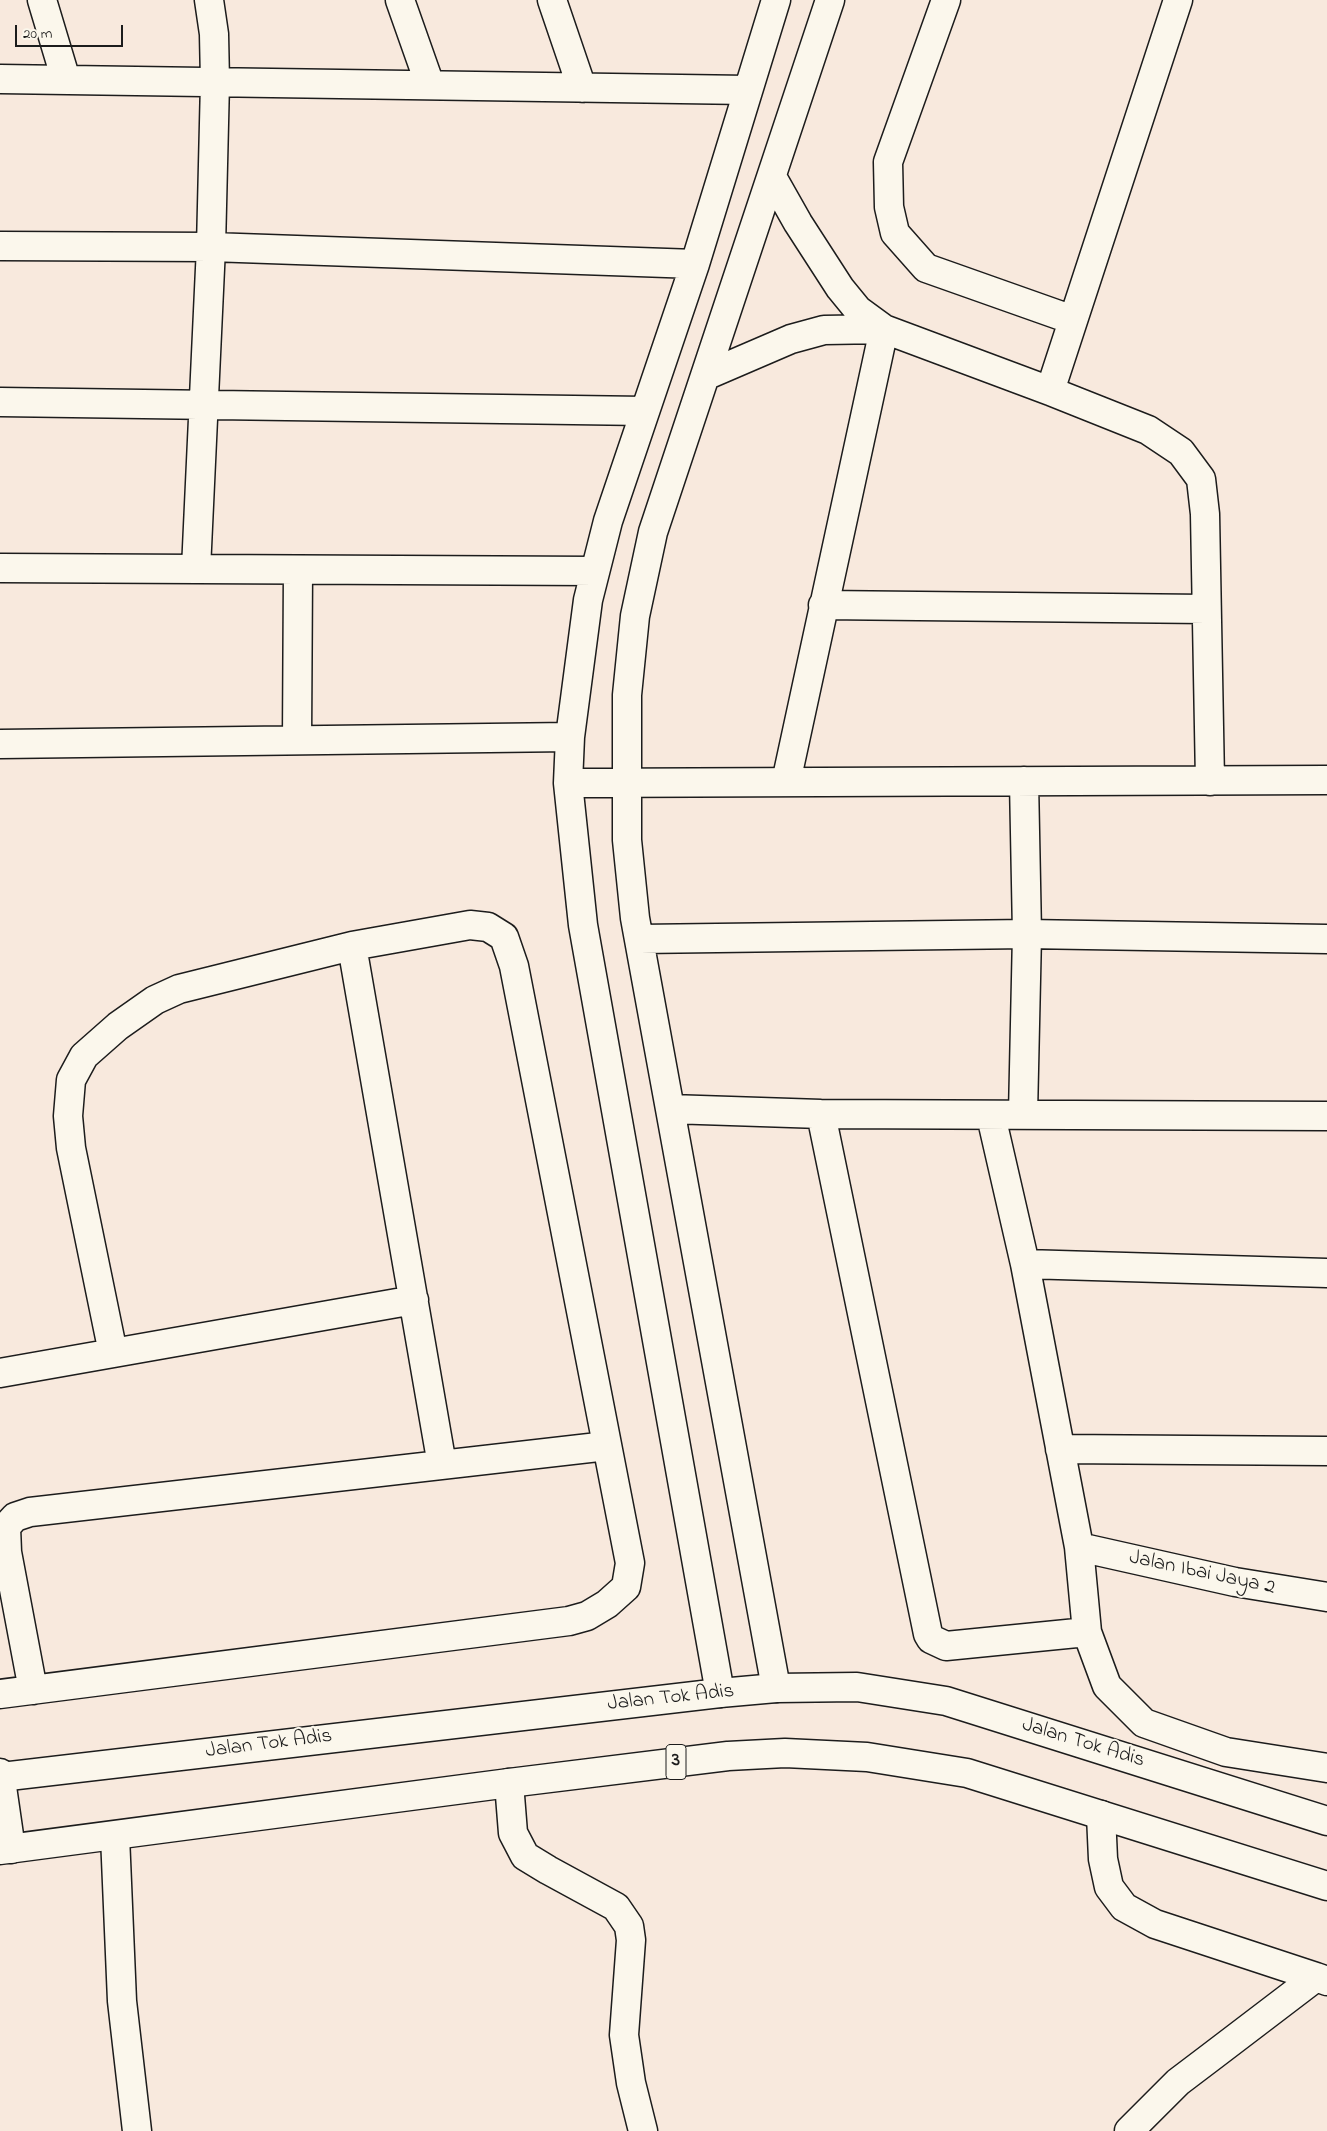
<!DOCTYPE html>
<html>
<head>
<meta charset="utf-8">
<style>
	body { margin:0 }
	#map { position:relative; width:1327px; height:2131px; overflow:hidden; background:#f8e9dd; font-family:"Indie Flower",sans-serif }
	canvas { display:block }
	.scale { position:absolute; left:15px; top:25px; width:108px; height:22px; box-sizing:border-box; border:2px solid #1c1c1c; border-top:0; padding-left:6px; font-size:15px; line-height:18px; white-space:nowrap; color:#1c1c1c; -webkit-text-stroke:4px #fbf7ec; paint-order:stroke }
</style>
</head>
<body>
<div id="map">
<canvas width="1327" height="2131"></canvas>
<div class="scale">20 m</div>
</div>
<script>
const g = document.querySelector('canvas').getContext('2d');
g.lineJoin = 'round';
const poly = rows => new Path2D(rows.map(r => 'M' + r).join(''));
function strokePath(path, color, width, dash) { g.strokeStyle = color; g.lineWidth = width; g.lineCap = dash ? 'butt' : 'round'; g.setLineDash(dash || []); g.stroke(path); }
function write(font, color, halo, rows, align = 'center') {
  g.font = font + ' "Indie Flower",sans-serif'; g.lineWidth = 4; g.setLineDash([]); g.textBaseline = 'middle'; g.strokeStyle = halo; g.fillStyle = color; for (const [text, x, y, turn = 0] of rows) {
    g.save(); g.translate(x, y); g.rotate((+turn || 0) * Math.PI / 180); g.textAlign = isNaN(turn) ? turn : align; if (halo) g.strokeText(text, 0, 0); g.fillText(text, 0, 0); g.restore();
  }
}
const minor = poly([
	[42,0,66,80],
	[400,0,430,85],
	[552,0,582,88],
	[946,0,888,162,889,207,895,233,926,268,1073,320],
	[0,79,748,90],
	[772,177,798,223,840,288,858,310,884,329,1050,391,1148,430,1181,452,1201,479,1205,514,1210,781],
	[0,246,211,247,695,264],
	[705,376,791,339,824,330,884,329],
	[1050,391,1178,0],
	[0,402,645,411],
	[0,568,595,571],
	[196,569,211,247,215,82,214,34,209,0],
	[823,605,1206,609],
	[297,740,298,570],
	[0,744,570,737],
	[786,782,884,329],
	[568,783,1327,780],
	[640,939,1027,934,1327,939],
	[352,946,442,1465],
	[670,1109,821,1114,1327,1116],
	[821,1114,928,1634,931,1639,946,1646,1087,1632],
	[1023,1114,1027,934,1024,781],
	[991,1116,1025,1264,1079,1547,1087,1632,1107,1686,1144,1723,1226,1752,1327,1768],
	[1025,1264,1327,1273],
	[0,1373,414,1300],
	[1060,1449,1327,1451],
	[1079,1547,1235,1582,1327,1597],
	[776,1688,635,918,627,840,627,695,635,616,653,532,830,0],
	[33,1690,7,1552,6,1527,15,1517,30,1512,607,1446],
	[720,1693,583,925,568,783,570,737,588,600,608,521,695,264,776,0],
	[0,1694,569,1621,587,1616,607,1604,626,1587,630,1563,514,966,504,937,488,927,470,925,352,946,179,989,155,1000,118,1026,84,1056,71,1080,68,1116,71,1148,113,1353],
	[0,1773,11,1849],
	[509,1783,513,1833,525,1856,548,1870,616,1907,629,1926,631,1940,624,2035,631,2083,643,2131],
	[1101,1815,1103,1859,1109,1887,1124,1907,1155,1924,1316,1977],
	[115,1836,122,2001,137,2131],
	[1129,2131,1178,2082,1211,2057,1316,1977,1327,1981]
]);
const major = poly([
	[0,1777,720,1693,776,1688,857,1687,946,1701,1327,1821],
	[0,1850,509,1783,728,1756,785,1753,867,1757,967,1773,1327,1886]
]);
const shields = [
	[676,1762,20]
];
const shieldNames = [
	["3",676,1762]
];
const streetNames = [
	["Jalan Ibai Jaya 2",1202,1574,12],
	["Jalan Tok Adis",671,1699,-6],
	["Jalan Tok Adis",1083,1744,17],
	["Jalan Tok Adis",269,1745,-7]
];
strokePath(minor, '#1c1c1c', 31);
strokePath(major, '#1c1c1c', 31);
strokePath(minor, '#fbf7ec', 28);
strokePath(major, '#fbf7ec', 28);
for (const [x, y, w] of shields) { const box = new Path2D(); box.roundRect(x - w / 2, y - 17.5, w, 35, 4); g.fillStyle = '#fbf7ec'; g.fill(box); strokePath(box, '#1c1c1c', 1); }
write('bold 20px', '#1c1c1c', null, shieldNames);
write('21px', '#1c1c1c', '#fbf7ec', streetNames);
</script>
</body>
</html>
